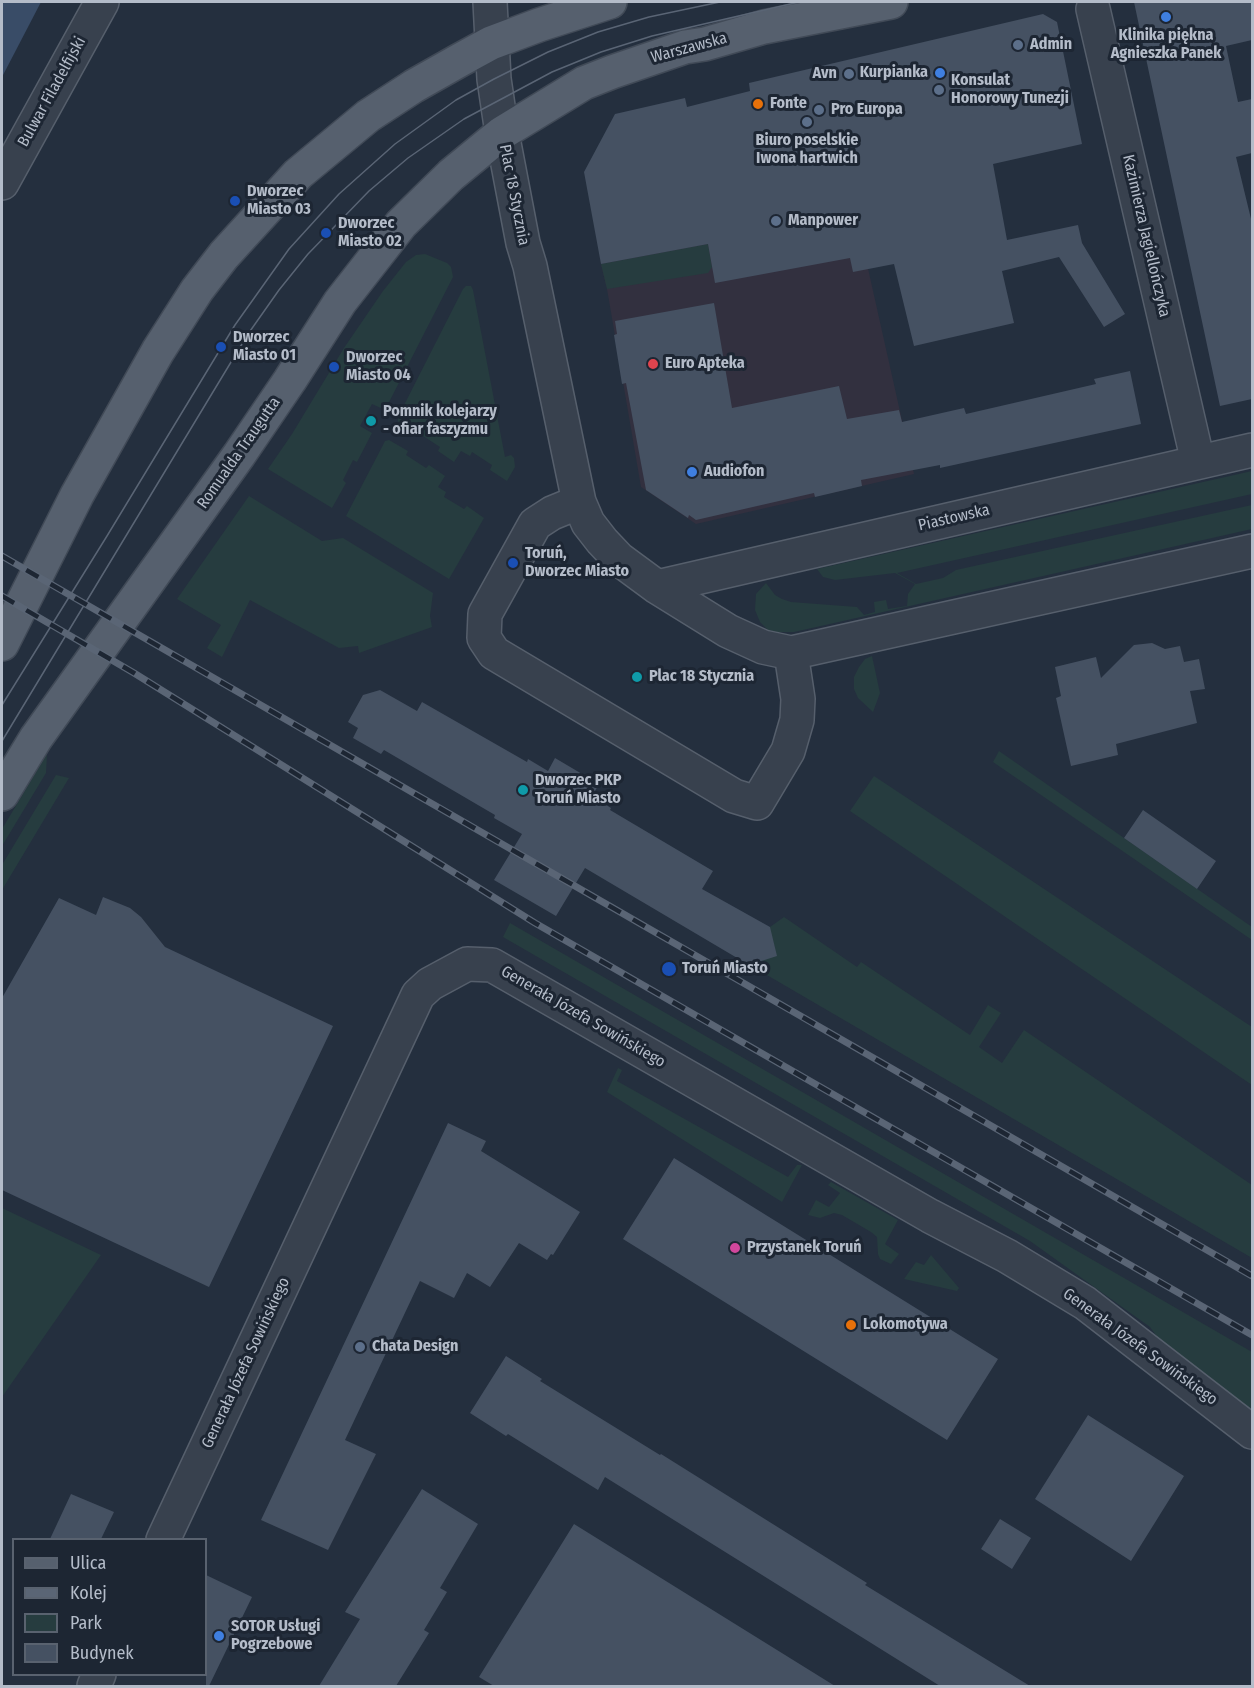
<!DOCTYPE html>
<html>
<head>
<meta charset="utf-8">
<style>
	body { margin:0 }
	#map { position:relative; width:1254px; height:1688px; overflow:hidden; background:#242f3e; font-family:"Fira Sans Condensed",sans-serif }
	canvas { display:block }
	.frame { position:absolute; inset:0; border:3px solid #b4bcc9; pointer-events:none }
	.legend { position:absolute; left:12px; top:1538px; width:195px; height:138px; box-sizing:border-box; background:#1d2633; border:2px solid #59626f; margin:0; padding:8px 10px; list-style:none; font-size:18px; color:#b4bcc9 }
	.legend li { display:flex; align-items:center; gap:12px; height:30px }
	.legend b { width:30px; border:2px solid #59626f }
</style>
</head>
<body>
<div id="map">
<canvas width="1254" height="1688"></canvas>
<div class="frame"></div>
<ul class="legend">
<li><b style="height:8px;background:#56606e"></b>Ulica</li>
<li><b style="height:8px;background:#5a6575"></b>Kolej</li>
<li><b style="height:16px;background:#263c3f"></b>Park</li>
<li><b style="height:16px;background:#455162"></b>Budynek</li>
</ul>
</div>
<script>
const g = document.querySelector('canvas').getContext('2d');
g.lineJoin = 'round';
function fill(path, color) { g.fillStyle = color; g.fill(path, 'evenodd'); }
const poly = rows => new Path2D(rows.map(r => 'M' + r).join(''));
function strokePath(path, color, width, dash) { g.strokeStyle = color; g.lineWidth = width; g.lineCap = dash ? 'butt' : 'round'; g.setLineDash(dash || []); g.stroke(path); }
function write(font, color, halo, rows, align = 'center') {
  g.font = font + ' "Fira Sans Condensed",sans-serif'; g.lineWidth = 6; g.setLineDash([]); g.textBaseline = 'middle'; g.strokeStyle = halo; g.fillStyle = color; for (const [text, x, y, turn = 0] of rows) {
    g.save(); g.translate(x, y); g.rotate((+turn || 0) * Math.PI / 180); g.textAlign = isNaN(turn) ? turn : align; if (halo) g.strokeText(text, 0, 0); g.fillText(text, 0, 0); g.restore();
  }
}
const medical = poly([
	[858,215,865,255,914,474,696,524,641,487,607,289,601,264]
]);
const green = poly([
	[708,244,712,267,708,273,607,289,601,264],
	[425,254,447,263,451,267,453,277,385,410,372,404,360,426,372,433,357,462,353,460,343,480,346,483,332,508,268,469,292,434,344,348,383,291,406,262,416,255],
	[466,286,471,286,473,290,505,457,511,455,514,458,515,467,507,481,490,470,492,465,472,452,470,456,461,451,454,462,438,451,440,447,420,434,418,437,401,426,398,421,398,417,463,289],
	[389,440,408,451,406,455,426,468,429,465,445,476,438,487,446,492,444,497,464,509,467,506,484,518,449,579,346,516,383,445,385,441],
	[1252,471,1252,494,897,573,916,584,943,578,956,570,1252,505,1252,529,794,632,777,632,768,630,760,622,755,610,756,594,766,583,775,595,782,599,791,602,857,607,864,615,875,612,874,602,886,600,888,609,907,606,908,594,915,584,895,573,835,580,823,577,817,569],
	[249,496,322,541,343,538,433,593,430,616,432,627,359,653,358,646,339,648,250,600,222,657,207,648,221,625,177,599],
	[872,656,880,693,873,712,858,698,854,689,854,677,859,667,865,659],
	[999,751,1252,927,1252,940,993,762],
	[47,754,46,773,2,846,2,829],
	[56,775,69,778,2,890,2,865],
	[874,776,1252,1027,1252,1085,850,811],
	[784,917,857,967,861,962,970,1035,988,1005,1001,1013,979,1047,1002,1063,1024,1030,1252,1185,1252,1258,748,964,775,950,773,940,766,935,770,927],
	[510,923,1252,1352,1252,1410,1178,1357,1160,1341,1150,1327,1030,1241,503,937],
	[618,1068,622,1070,617,1081,788,1177,797,1165,802,1165,782,1202,607,1092],
	[831,1182,898,1220,885,1244,899,1254,891,1264,880,1259,878,1254,877,1237,871,1232,842,1215,834,1213,820,1218,808,1215,816,1200,829,1207,840,1193,828,1185],
	[2,1208,101,1255,2,1397],
	[931,1255,959,1288,957,1291,904,1279,916,1262,924,1265]
]);
const water = poly([
	[2,2,41,2,2,77]
]);
const building = poly([
	[1134,2,1252,2,1252,40,1226,46,1238,102,1252,99,1252,153,1236,157,1252,223,1252,399,1220,406],
	[1043,14,1057,22,1082,144,993,164,1007,240,1078,225,1082,243,1125,314,1104,327,1059,257,1002,271,1014,323,914,346,894,264,853,272,850,258,715,283,708,244,601,264,584,172,615,114,685,98,687,107,750,91,749,83],
	[714,303,732,408,839,386,847,419,899,410,902,422,964,408,966,414,1096,384,1094,379,1130,371,1141,424,940,468,940,465,861,480,862,486,815,497,814,493,696,520,689,515,688,518,646,490,626,383,622,384,614,335,617,334,615,321],
	[1152,643,1165,649,1180,646,1184,662,1199,659,1205,689,1190,691,1197,723,1116,744,1118,755,1071,766,1056,698,1061,696,1055,667,1096,657,1101,678,1134,645],
	[380,690,417,711,422,702,527,762,528,759,548,771,555,758,599,784,592,796,611,808,610,810,713,871,702,889,770,927,777,956,749,965,585,868,556,916,494,880,522,834,494,818,495,815,384,750,381,754,353,738,358,728,348,722,363,695],
	[1143,810,1216,861,1197,889,1124,838],
	[103,897,130,908,141,917,165,947,333,1026,209,1287,2,1190,2,998,59,898,96,915],
	[448,1123,486,1141,481,1151,580,1212,553,1255,551,1254,547,1260,519,1243,490,1287,467,1273,454,1298,420,1281,345,1440,376,1454,328,1550,261,1520],
	[674,1158,998,1359,947,1440,623,1239],
	[506,1356,542,1379,540,1381,660,1455,661,1454,867,1583,865,1585,1030,1686,940,1686,605,1477,598,1490,508,1434,506,1436,470,1413],
	[1088,1415,1184,1476,1131,1561,1035,1499],
	[422,1489,478,1524,440,1588,447,1592,424,1630,429,1633,396,1686,319,1686,360,1619,345,1612],
	[71,1494,114,1512,101,1539,50,1539],
	[1000,1519,1031,1538,1012,1569,981,1549],
	[574,1524,835,1686,494,1686,479,1677],
	[206,1575,252,1597,209,1686,206,1686]
]);
const street = poly([
	[490,2,494,79,502,133,523,243,530,266,579,502,588,523,602,541,619,559,657,587,728,631,763,647,791,653,1252,551],
	[1093,9,1198,462],
	[2,183,102,2],
	[579,502,552,513,535,524,485,614,484,638,494,653,734,796,757,803,788,751,797,720,798,699,791,653],
	[657,587,1252,450],
	[163,1540,418,995,430,984,467,964,492,965,930,1216,1007,1256,1085,1303,1252,1432],
	[94,1686,99,1674]
]);
const primary = poly([
	[2,644,77,495,158,351,197,290,224,255,298,174,368,116,414,86,460,60,491,43,539,25,610,2],
	[2,794,36,738,239,455,290,380,340,302,401,224,451,175,502,133,584,83,612,72,685,47,705,44,764,27,891,2]
]);
const tram = poly([
	[2,705,107,536,235,325,289,249,339,194,395,144,456,100,494,79,548,52,598,32,649,17,720,2],
	[2,741,248,334,279,290,308,254,369,191,408,158,464,119,552,72,601,52,652,36,799,2]
]);
const rail = poly([
	[2,556,1252,1276],
	[2,596,134,673,535,923,1252,1335]
]);
const markers = [
	[1166,17,6,"#3f7fe0"],
	[1018,45,6,"#5c6f8a"],
	[940,73,6,"#3f7fe0"],
	[849,74,6,"#5c6f8a"],
	[939,90,6,"#5c6f8a"],
	[758,104,6,"#e8710a"],
	[819,110,6,"#5c6f8a"],
	[807,122,6,"#5c6f8a"],
	[235,201,6,"#1a4fb4"],
	[776,221,6,"#5c6f8a"],
	[326,233,6,"#1a4fb4"],
	[221,347,6,"#1a4fb4"],
	[653,364,6,"#e0444e"],
	[334,367,6,"#1a4fb4"],
	[371,421,6,"#0f9aa8"],
	[692,472,6,"#3f7fe0"],
	[513,563,6,"#1a4fb4"],
	[637,677,6,"#0f9aa8"],
	[523,790,6,"#0f9aa8"],
	[669,969,8,"#1a4fb4"],
	[735,1248,6,"#d1479c"],
	[851,1325,6,"#e8710a"],
	[360,1347,6,"#5c6f8a"],
	[219,1636,6,"#3f7fe0"]
];
const poiNames = [
	["Klinika piękna",1166,36,"center"],
	["Agnieszka Panek",1166,54,"center"],
	["Admin",1030,45],
	["Kurpianka",928,73,"right"],
	["Avn",837,74,"right"],
	["Konsulat",951,81],
	["Honorowy Tunezji",951,99],
	["Fonte",770,104],
	["Pro Europa",831,110],
	["Biuro poselskie",807,141,"center"],
	["Iwona hartwich",807,159,"center"],
	["Dworzec",247,192],
	["Miasto 03",247,210],
	["Manpower",788,221],
	["Dworzec",338,224],
	["Miasto 02",338,242],
	["Dworzec",233,338],
	["Miasto 01",233,356],
	["Dworzec",346,358],
	["Miasto 04",346,376],
	["Euro Apteka",665,364],
	["Pomnik kolejarzy",383,412],
	["- ofiar faszyzmu",383,430],
	["Audiofon",704,472],
	["Toruń,",525,554],
	["Dworzec Miasto",525,572],
	["Plac 18 Stycznia",649,677],
	["Dworzec PKP",535,781],
	["Toruń Miasto",535,799],
	["Toruń Miasto",682,969],
	["Przystanek Toruń",747,1248],
	["Lokomotywa",863,1325],
	["Chata Design",372,1347],
	["SOTOR Usługi",231,1627],
	["Pogrzebowe",231,1645]
];
const streetNames = [
	["Warszawska",689,48,-15],
	["Bulwar Filadelfijski",52,92,-61],
	["Plac 18 Stycznia",514,195,79],
	["Kazimierza Jagiellończyka",1146,236,77],
	["Romualda Traugutta",239,453,-55],
	["Piastowska",954,518,-13],
	["Generała Józefa Sowińskiego",583,1017,30],
	["Generała Józefa Sowińskiego",1140,1347,36],
	["Generała Józefa Sowińskiego",246,1363,-65]
];
fill(medical, '#32303f');
fill(green, '#263c3f');
fill(water, '#394c67');
fill(building, '#455162');
strokePath(street, '#565f6c', 36);
strokePath(primary, '#414a57', 36);
strokePath(street, '#38414e', 33);
strokePath(primary, '#56606e', 33);
strokePath(tram, '#5a6575', 1.5);
strokePath(rail, '#5a6575', 7);
strokePath(rail, '#1d2633', 4.5, [14]);
for (const [x, y, r, color] of markers) { const dot = new Path2D(); dot.arc(x, y, r, 0, 2 * Math.PI); g.fillStyle = color; g.fill(dot); strokePath(dot, '#1d2633', 2); }
write('bold 16px', '#b4bcc9', '#1d2633', poiNames, 'left');
write('16px', '#b4bcc9', '#1d2633', streetNames);
</script>
</body>
</html>
